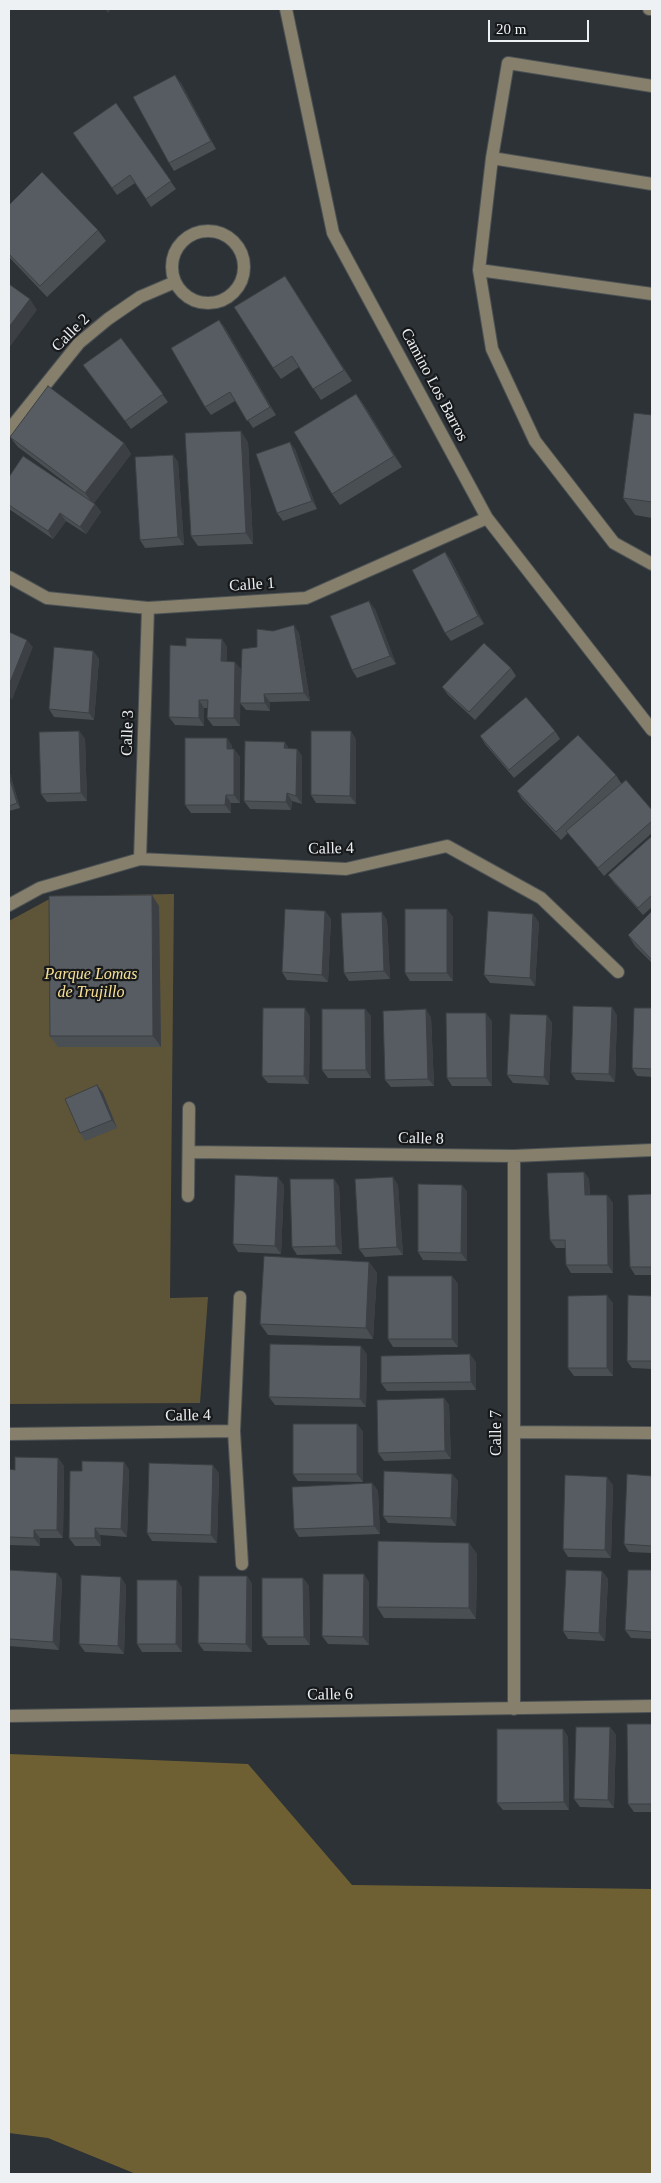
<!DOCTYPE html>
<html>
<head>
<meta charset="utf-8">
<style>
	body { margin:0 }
	#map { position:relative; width:661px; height:2183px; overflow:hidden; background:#2c3236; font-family:"Times New Roman",serif }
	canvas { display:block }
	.frame { position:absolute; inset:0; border:10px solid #edf1f3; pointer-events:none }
	.scale { position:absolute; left:488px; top:20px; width:101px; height:22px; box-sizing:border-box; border:2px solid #edf1f3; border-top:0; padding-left:6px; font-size:15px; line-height:18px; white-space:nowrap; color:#edf1f3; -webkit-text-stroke:4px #17191b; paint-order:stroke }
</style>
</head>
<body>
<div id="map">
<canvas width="661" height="2183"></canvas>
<div class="frame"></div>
<div class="scale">20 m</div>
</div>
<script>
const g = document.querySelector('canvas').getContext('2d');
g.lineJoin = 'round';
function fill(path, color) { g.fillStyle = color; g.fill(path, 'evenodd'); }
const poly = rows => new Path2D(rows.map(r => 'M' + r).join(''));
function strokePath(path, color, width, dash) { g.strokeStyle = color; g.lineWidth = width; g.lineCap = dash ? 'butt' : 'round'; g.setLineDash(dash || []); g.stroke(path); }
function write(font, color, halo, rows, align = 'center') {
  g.font = font + ' "Times New Roman",serif'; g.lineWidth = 4.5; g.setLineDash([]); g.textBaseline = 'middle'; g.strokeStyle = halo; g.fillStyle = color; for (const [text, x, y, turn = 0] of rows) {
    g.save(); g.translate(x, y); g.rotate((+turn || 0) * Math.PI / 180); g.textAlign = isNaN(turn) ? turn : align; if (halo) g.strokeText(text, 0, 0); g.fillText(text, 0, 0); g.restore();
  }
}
const green = poly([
	[174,894,170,1298,208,1297,200,1403,9,1404,9,921,55,896]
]);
const forest = poly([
	[9,1754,248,1764,352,1885,652,1889,652,2174,136,2174,48,2138,9,2133]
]);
const minor = poly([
	[286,9,333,233,487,518,652,730],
	[649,9,652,9],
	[652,86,508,63,492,158,479,270,492,349,535,441,614,543,652,564],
	[492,158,652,184],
	'172 267a36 36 0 1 1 72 0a36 36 0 1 1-72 0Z',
	[479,270,652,294],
	[9,430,79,343,108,319,140,297,175,282],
	[9,577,47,598,148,608,306,598,487,518],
	[140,859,148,608],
	[9,905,40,888,140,859,346,869,447,846,541,898,618,972],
	[189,1152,514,1156,652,1150],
	[514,1156,514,1709],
	[188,1196,189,1108],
	[240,1297,234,1431,242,1564],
	[514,1432,652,1433],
	[9,1434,234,1431],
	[9,1716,652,1706]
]);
const wall = poly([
	[181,83,216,149,174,171,169,163],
	[116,103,176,189,151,207,135,183,117,195,73,133],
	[9,205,98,230,106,241,47,297,9,257],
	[292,287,352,381,321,400,299,367,281,379,273,368],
	[219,320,225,328,276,415,253,428,235,401,211,415,205,407],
	[121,338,168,402,131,429,83,365],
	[356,394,364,405,402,467,340,505,332,494],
	[652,415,652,518,635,515,623,498],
	[10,437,124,443,131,454,94,503,101,512,86,534,66,521,53,539,9,509,9,477,75,490,18,447],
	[248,442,253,544,198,546,191,536],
	[295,449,317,509,283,521,277,513],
	[173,455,178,462,184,545,145,548,140,540],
	[445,552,451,560,484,624,451,641,445,633],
	[375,609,396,664,357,678,352,670],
	[299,633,310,701,270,702,270,711,246,710,240,703,240,726,213,726,207,718,207,708,204,708,204,726,175,725,169,717,186,646,222,639,227,647,227,661,241,669,240,693,257,647],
	[93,651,99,659,94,720,54,717,49,709],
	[511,668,516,676,475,720,448,695,442,687],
	[79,731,85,739,87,801,47,802,41,794],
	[555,731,560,739,514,778,485,744,480,736],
	[227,738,232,746,232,749,234,749,240,757,240,803,231,803,231,813,191,813,185,805],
	[356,739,356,804,316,803,311,795],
	[289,749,297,749,302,756,302,804,292,801,291,810,250,809,244,801],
	[9,770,20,808,9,811],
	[616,775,621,783,652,810,652,833,604,876,568,833,561,840,522,799,517,791],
	[652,836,652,907,643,915,614,883,608,875],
	[159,906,161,1047,58,1047,50,1036],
	[325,911,331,919,328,982,287,980,282,972],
	[652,911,652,963,635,946,628,935],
	[453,917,453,981,410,981,405,973],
	[387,920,390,979,349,981,344,973],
	[539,922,535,986,490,983,484,975],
	[652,1008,652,1077,637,1076,632,1068],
	[365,1009,371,1016,371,1078,328,1078,322,1070],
	[547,1015,552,1023,549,1085,513,1083,507,1075],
	[617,1015,615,1082,576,1080,571,1073],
	[310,1016,309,1084,268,1083,262,1076],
	[431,1017,434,1086,391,1087,385,1080],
	[492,1021,492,1086,452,1086,447,1078],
	[97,1085,103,1093,117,1128,85,1141,80,1133],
	[584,1172,589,1179,590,1195,607,1195,613,1203,613,1273,571,1273,566,1265,566,1248,556,1248,550,1240],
	[284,1185,281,1254,238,1252,233,1244],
	[398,1185,403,1255,365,1257,359,1249],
	[462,1185,467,1192,467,1261,423,1260,418,1252],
	[339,1186,342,1254,297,1255,292,1247],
	[652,1194,652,1275,635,1275,630,1267],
	[369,1262,377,1273,373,1339,268,1335,260,1324],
	[452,1276,458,1284,458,1347,393,1347,388,1339],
	[652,1296,652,1369,632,1368,627,1361],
	[613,1303,613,1376,574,1376,568,1368],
	[367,1354,366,1407,275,1405,269,1397],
	[476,1362,476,1390,387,1391,381,1383],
	[444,1398,449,1405,451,1459,384,1461,378,1453],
	[357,1424,363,1432,363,1482,298,1481,293,1474],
	[58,1458,64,1466,63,1538,40,1538,40,1546,9,1545,9,1469,15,1470],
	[124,1462,129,1470,127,1537,100,1535,101,1546,75,1546,69,1538,82,1471],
	[219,1473,217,1543,152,1541,147,1533],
	[452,1474,458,1481,456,1526,388,1523,383,1516],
	[652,1476,652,1553,629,1552,624,1544],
	[372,1483,378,1491,380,1534,299,1537,294,1529],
	[613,1485,611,1558,568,1557,563,1549],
	[469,1543,477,1554,476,1619,384,1618,377,1607],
	[9,1570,57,1573,62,1580,59,1650,9,1646],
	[652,1570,652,1639,631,1638,625,1630],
	[602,1571,608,1579,605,1641,568,1639,563,1631],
	[247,1576,252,1584,252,1652,204,1651,198,1643],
	[303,1578,309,1586,310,1645,268,1645,262,1637],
	[177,1580,182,1588,182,1652,142,1652,137,1644],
	[369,1582,369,1645,328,1644,322,1636],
	[126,1585,124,1654,85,1652,79,1644],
	[652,1724,652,1812,634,1812,628,1804],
	[610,1727,616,1735,614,1808,580,1807,574,1799],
	[563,1729,568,1737,569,1810,503,1810,497,1803]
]);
const shadedWall = poly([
	[105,9,111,9,108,13],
	[175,75,181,83,216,149,211,141],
	[285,276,292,287,352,381,344,370],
	[30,299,37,310,9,348,9,327],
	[219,320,225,328,276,415,270,407],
	[356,394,364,405,402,467,394,456],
	[241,431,248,442,253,544,246,533],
	[290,442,295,449,317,509,312,501],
	[124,443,131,454,93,504,85,493],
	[173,455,178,462,184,545,178,537],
	[95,504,101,512,86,534,80,527],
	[60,513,66,521,53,539,48,531],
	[445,552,451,560,484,624,478,616],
	[369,601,375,609,396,664,390,656],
	[294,625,299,633,310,701,304,693],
	[222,639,227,647,227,669,221,661],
	[27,640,33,647,12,700,9,696,9,685],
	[93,651,99,659,94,720,89,713],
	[235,662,241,669,240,726,234,718],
	[264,694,270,702,270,711,265,703],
	[199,700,204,708,204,726,199,718],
	[79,731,85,739,87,801,81,793],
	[351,731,356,739,356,804,350,796],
	[227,738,232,746,233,757,227,749],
	[285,742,290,750,284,748],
	[234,749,240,757,240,803,234,795],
	[297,749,302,756,302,804,296,796],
	[9,770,20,808,17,803,9,776],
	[287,793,292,801,291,810,286,802],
	[226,795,231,803,231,813,225,805],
	[152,895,159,906,161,1047,153,1036],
	[447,909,453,917,453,981,447,973],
	[325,911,331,919,328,982,322,975],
	[382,912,387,920,390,979,384,971],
	[533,914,539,922,535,986,530,978],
	[612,1007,617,1015,615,1082,609,1074],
	[305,1008,310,1016,309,1084,304,1076],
	[365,1009,371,1016,371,1078,366,1070],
	[426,1009,431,1017,434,1086,428,1079],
	[486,1013,492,1021,492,1086,487,1078],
	[547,1015,552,1023,549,1085,544,1077],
	[97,1085,103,1093,117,1128,112,1120],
	[584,1172,589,1179,590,1203,585,1195],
	[278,1177,284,1185,281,1254,275,1246],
	[393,1177,398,1185,403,1255,397,1247],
	[334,1179,339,1186,342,1254,336,1246],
	[462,1185,467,1192,467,1261,461,1253],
	[607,1195,613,1203,613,1273,608,1265],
	[369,1262,377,1273,373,1339,366,1328],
	[452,1276,458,1284,458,1347,452,1339],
	[607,1295,613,1303,613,1376,607,1368],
	[361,1346,367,1354,366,1407,360,1399],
	[470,1354,476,1362,476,1390,471,1382],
	[444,1398,449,1405,451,1459,445,1451],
	[357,1424,363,1432,363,1482,357,1474],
	[58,1458,64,1466,63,1538,57,1530],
	[124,1462,129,1470,127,1537,121,1529],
	[213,1465,219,1473,217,1543,211,1535],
	[452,1474,458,1481,456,1526,451,1518],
	[607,1477,613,1485,611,1558,605,1550],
	[372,1483,378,1491,380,1534,374,1526],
	[95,1528,100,1535,101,1546,95,1538],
	[34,1530,40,1538,40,1546,34,1538],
	[469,1543,477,1554,476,1619,469,1608],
	[602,1571,608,1579,605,1641,599,1633],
	[57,1573,62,1580,59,1650,53,1642],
	[364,1574,369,1582,369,1645,363,1637],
	[247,1576,252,1584,252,1652,246,1644],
	[121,1577,126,1585,124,1654,118,1646],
	[303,1578,309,1586,310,1645,304,1637],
	[177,1580,182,1588,182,1652,176,1644],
	[610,1727,616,1735,614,1808,608,1800],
	[563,1729,568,1737,569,1810,564,1802]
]);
const building = poly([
	[175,75,211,141,169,163,133,97,175,75],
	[116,103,171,181,146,199,130,175,112,188,73,133,116,103],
	[42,172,98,230,40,286,9,254,9,205,42,172],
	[285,276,344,370,313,389,292,356,273,368,234,307,285,276],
	[9,284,30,299,9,327,9,284],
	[219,320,270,407,247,421,230,392,205,407,171,348,219,320],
	[121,338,163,394,125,421,83,365,121,338],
	[48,386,124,443,85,493,10,437,48,386],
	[356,394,394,456,332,494,294,432,356,394],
	[634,413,652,415,652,502,623,498,634,413],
	[241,431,246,533,191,536,185,433,241,431],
	[290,442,312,501,277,513,256,454,290,442],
	[173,455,178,537,140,540,135,457,173,455],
	[23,456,95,504,80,527,60,513,48,531,9,505,9,477,23,456],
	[445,552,478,616,445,633,412,570,445,552],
	[369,601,390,656,352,670,330,616,369,601],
	[294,625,304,693,264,694,265,703,240,703,242,649,257,647,257,629,273,631,294,625],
	[9,632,27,640,9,685,9,632],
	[186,638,222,639,221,661,235,662,234,718,207,718,208,700,199,700,199,718,169,717,170,645,186,646,186,638],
	[484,643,511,668,469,712,442,687,484,643],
	[54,647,93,651,89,713,49,709,54,647],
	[526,697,555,731,509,770,480,736,526,697],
	[79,731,81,793,41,794,39,732,79,731],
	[311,731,351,731,350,796,311,795,311,731],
	[578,735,616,775,556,832,517,791,578,735],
	[185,738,227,738,227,749,234,749,234,795,226,795,225,805,185,805,185,738],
	[245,741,285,742,284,748,297,749,296,796,287,793,286,802,244,801,245,741],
	[9,776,17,803,9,806,9,776],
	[626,780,652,810,652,821,598,868,566,831,626,780],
	[652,836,652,895,638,908,608,875,652,836],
	[152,895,153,1036,50,1036,49,896,152,895],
	[285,909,325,911,322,975,282,972,285,909],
	[405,909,447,909,447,973,405,973,405,909],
	[488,911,533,914,530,978,484,975,488,911],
	[652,911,652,960,628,935,652,911],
	[382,912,384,971,344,973,341,913,382,912],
	[573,1006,612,1007,609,1074,571,1073,573,1006],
	[263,1008,305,1008,304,1076,262,1076,263,1008],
	[634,1008,652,1008,652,1069,632,1068,634,1008],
	[322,1009,365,1009,366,1070,322,1070,322,1009],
	[426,1009,428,1079,385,1080,383,1011,426,1009],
	[446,1013,486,1013,487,1078,447,1078,446,1013],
	[510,1014,547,1015,544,1077,507,1075,510,1014],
	[97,1085,112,1120,80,1133,65,1099,97,1085],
	[584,1172,585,1195,607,1195,608,1265,566,1265,565,1240,550,1240,547,1173,584,1172],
	[235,1175,278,1177,275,1246,233,1244,235,1175],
	[393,1177,397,1247,359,1249,355,1179,393,1177],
	[290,1179,334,1179,336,1246,292,1247,290,1179],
	[418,1184,462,1185,461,1253,418,1252,418,1184],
	[652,1194,652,1267,630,1267,628,1195,652,1194],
	[264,1256,369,1262,366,1328,260,1324,264,1256],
	[388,1276,452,1276,452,1339,388,1339,388,1276],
	[607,1295,607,1368,568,1368,568,1296,607,1295],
	[628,1295,652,1296,652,1361,627,1361,628,1295],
	[270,1344,361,1346,360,1399,269,1397,270,1344],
	[470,1354,471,1382,381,1383,381,1356,470,1354],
	[444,1398,445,1451,378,1453,377,1400,444,1398],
	[293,1424,357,1424,357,1474,293,1474,293,1424],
	[15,1457,58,1458,57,1530,34,1530,34,1538,9,1537,9,1469,15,1470,15,1457],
	[82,1461,124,1462,121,1529,95,1528,95,1538,69,1538,70,1471,82,1471,82,1461],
	[149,1463,213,1465,211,1535,147,1533,149,1463],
	[384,1471,452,1474,451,1518,383,1516,384,1471],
	[627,1474,652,1476,652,1546,624,1544,627,1474],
	[565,1475,607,1477,605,1550,563,1549,565,1475],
	[372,1483,374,1526,294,1529,292,1487,372,1483],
	[378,1541,469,1543,469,1608,377,1607,378,1541],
	[9,1570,57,1573,53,1642,9,1639,9,1570],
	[566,1570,602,1571,599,1633,563,1631,566,1570],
	[628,1570,652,1570,652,1632,625,1630,628,1570],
	[323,1574,364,1574,363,1637,322,1636,323,1574],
	[81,1575,121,1577,118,1646,79,1644,81,1575],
	[199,1576,247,1576,246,1644,198,1643,199,1576],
	[262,1578,303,1578,304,1637,262,1637,262,1578],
	[137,1580,177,1580,176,1644,137,1644,137,1580],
	[627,1724,652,1724,652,1804,628,1804,627,1724],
	[576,1727,610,1727,608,1800,574,1799,576,1727],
	[497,1729,563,1729,564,1802,497,1803,497,1729]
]);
const streetNames = [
	["Calle 2",71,333,-45],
	["Camino Los Barros",434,385,62],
	["Calle 1",252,585,-4],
	["Calle 3",128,733,-88],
	["Calle 4",331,849,-1],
	["Calle 8",421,1139,1],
	["Calle 4",188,1416,-1],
	["Calle 7",497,1433,-90],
	["Calle 6",330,1695,-1]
];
const parkNames = [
	["Parque Lomas",91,975],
	["de Trujillo",91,993]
];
fill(green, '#5e5438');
fill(forest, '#6f6033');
strokePath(minor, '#4b5154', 14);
strokePath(minor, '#857f6b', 12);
fill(wall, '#4a4f53');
fill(shadedWall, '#3c4044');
fill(building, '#565c61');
strokePath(building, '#3c4044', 1);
write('16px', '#edf1f3', '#17191b', streetNames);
write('italic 16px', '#f9e096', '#17191b', parkNames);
</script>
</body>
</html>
